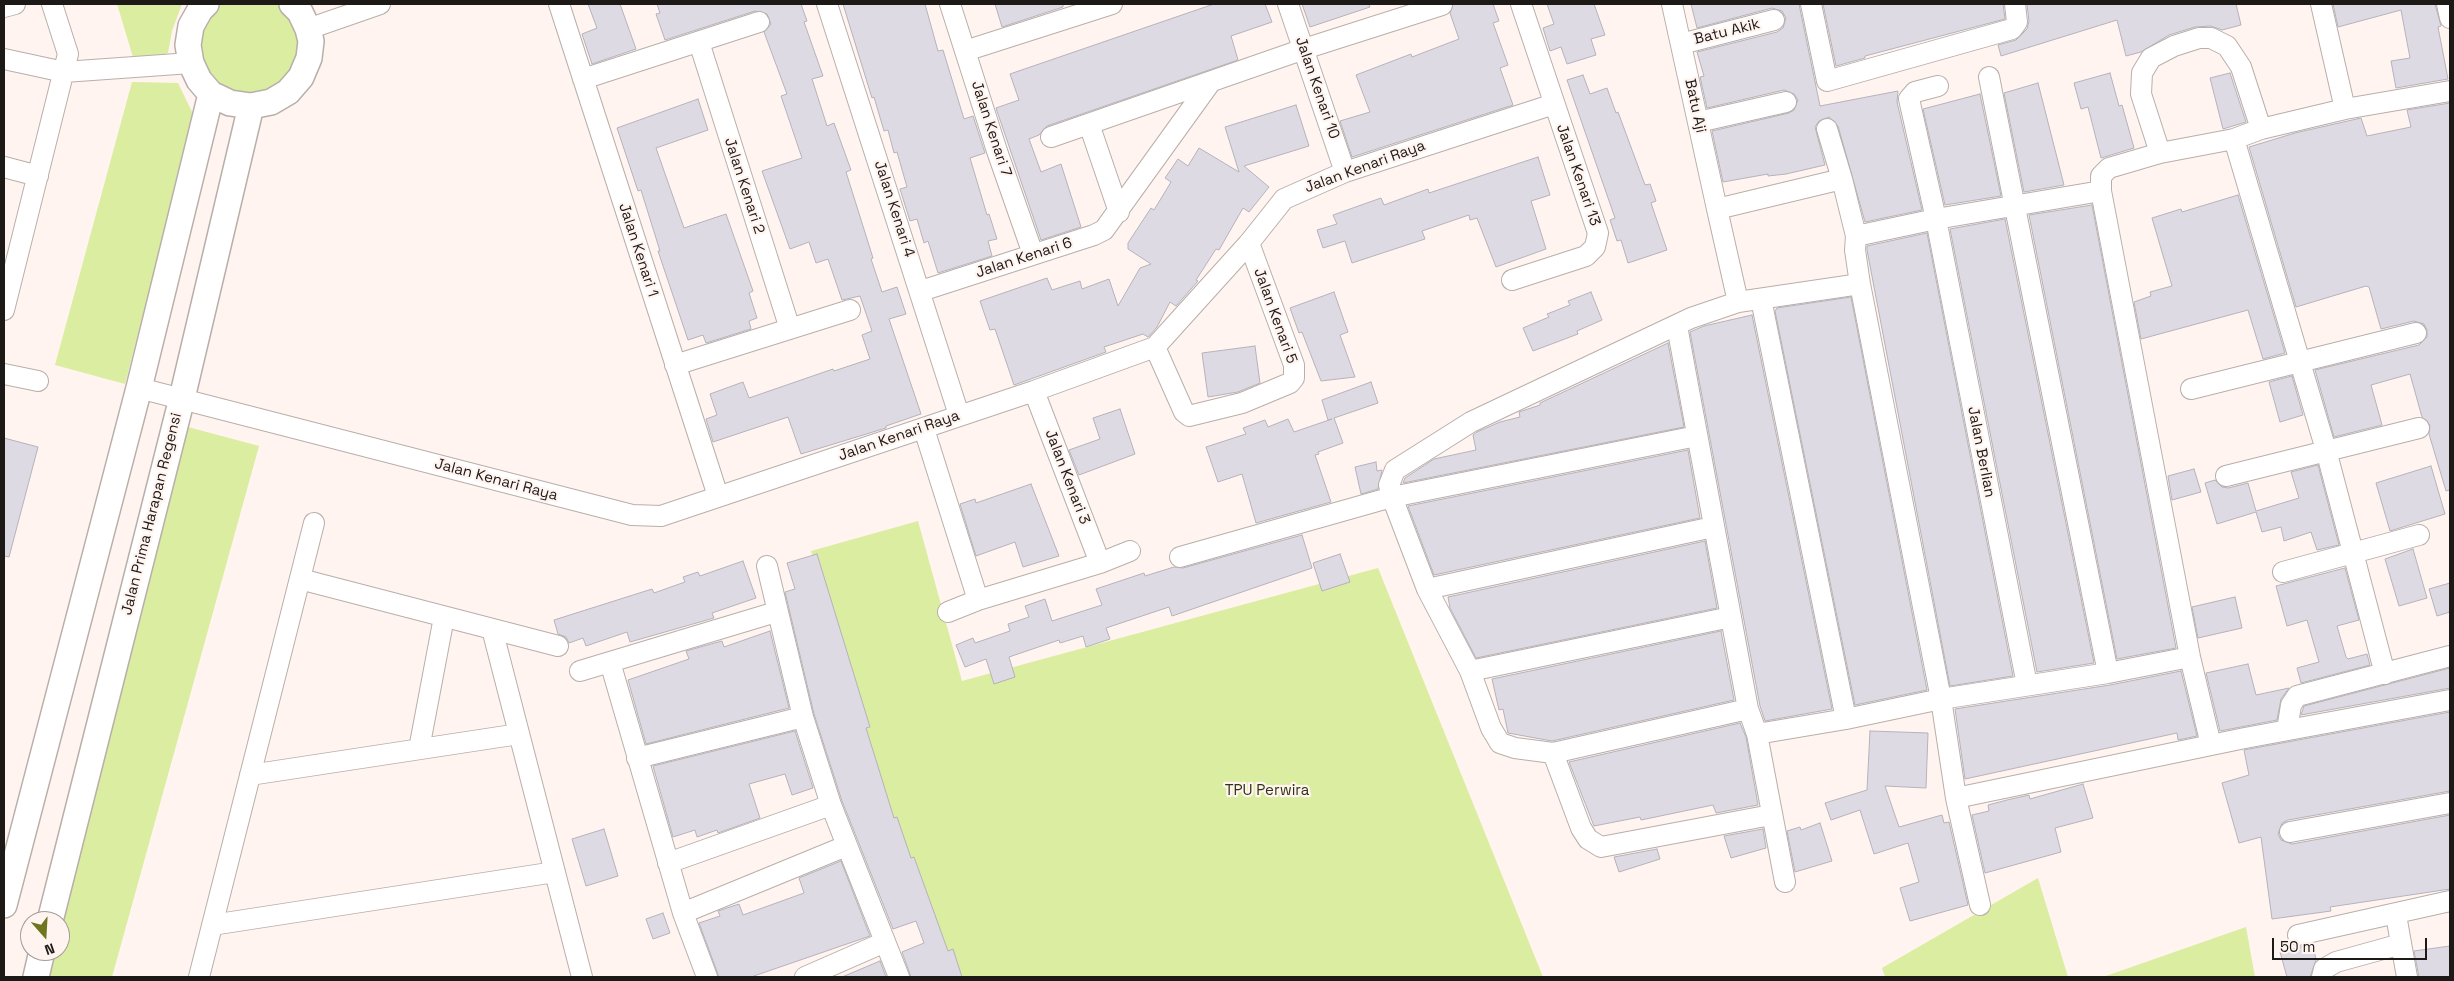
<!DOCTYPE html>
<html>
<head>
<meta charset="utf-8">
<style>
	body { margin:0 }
	#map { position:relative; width:2454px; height:981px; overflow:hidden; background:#fff4ef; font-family:"Space Grotesk",sans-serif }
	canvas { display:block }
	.frame { position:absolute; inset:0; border:5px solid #1c1917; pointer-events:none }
	.north { position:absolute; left:20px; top:911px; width:50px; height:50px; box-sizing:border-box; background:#fff4ef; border:1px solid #a49c99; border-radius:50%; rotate:161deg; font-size:14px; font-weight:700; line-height:20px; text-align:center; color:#1c1917 }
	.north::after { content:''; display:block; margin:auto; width:18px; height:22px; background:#6e7720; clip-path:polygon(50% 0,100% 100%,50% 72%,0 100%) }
	.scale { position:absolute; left:2272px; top:938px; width:155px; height:22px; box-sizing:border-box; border:2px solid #1c1917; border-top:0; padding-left:6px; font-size:15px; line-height:18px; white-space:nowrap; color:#1c1917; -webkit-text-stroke:4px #fff4ef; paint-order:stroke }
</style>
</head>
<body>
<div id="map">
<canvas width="2454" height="981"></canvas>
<div class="frame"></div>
<div class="north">N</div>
<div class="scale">50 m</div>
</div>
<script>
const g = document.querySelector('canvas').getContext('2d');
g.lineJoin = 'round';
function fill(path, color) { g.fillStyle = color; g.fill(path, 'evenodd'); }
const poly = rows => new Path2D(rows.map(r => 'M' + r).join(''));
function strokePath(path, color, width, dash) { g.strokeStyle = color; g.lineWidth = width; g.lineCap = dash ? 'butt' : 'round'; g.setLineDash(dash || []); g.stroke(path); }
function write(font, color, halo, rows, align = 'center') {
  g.font = font + ' "Space Grotesk",sans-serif'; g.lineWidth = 4.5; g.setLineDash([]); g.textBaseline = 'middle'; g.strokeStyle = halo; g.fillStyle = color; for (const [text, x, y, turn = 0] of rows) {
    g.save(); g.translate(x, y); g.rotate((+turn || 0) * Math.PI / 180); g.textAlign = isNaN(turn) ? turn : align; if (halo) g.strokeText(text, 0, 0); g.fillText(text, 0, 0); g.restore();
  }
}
const green = poly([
	[117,4,182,4,172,31,168,53,136,67],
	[206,4,292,4,308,29,288,92,215,96,191,26],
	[132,82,178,83,194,116,125,384,55,365],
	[188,427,259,446,112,977,47,977,54,951,60,951,60,928],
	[918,521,962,681,1378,568,1543,977,952,977,912,875,854,702,811,551],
	[2038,878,2068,977,1885,977,1882,968],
	[2246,927,2255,977,2103,977]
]);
const building = poly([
	[588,4,620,4,636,49,592,64,582,34,597,28,588,4],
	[657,4,801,4,807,21,804,22,823,76,812,79,827,126,834,123,851,170,846,172,873,258,871,259,882,292,897,287,906,314,889,319,921,414,886,426,886,428,801,454,788,417,713,442,706,419,717,415,710,394,743,382,749,398,833,369,834,371,870,359,862,335,872,331,860,296,842,300,828,259,816,263,809,242,790,249,762,171,802,158,781,96,787,94,764,32,771,24,767,14,755,11,665,40,656,14,660,13,657,4],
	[843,4,925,4,938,51,943,50,964,119,973,116,985,153,970,158,987,215,989,214,997,239,988,241,992,256,938,273,928,241,924,243,917,219,910,221,900,189,907,187,897,152,894,153,888,130,884,131,874,97,872,98,843,4],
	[995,4,1063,4,1063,7,1002,27,995,4],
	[1214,4,1265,4,1272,22,1231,36,1238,60,1047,126,1039,135,1029,139,1041,172,1061,164,1081,227,1041,240,996,108,1019,100,1010,74,1214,4],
	[1302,4,1369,4,1370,7,1310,27,1302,4],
	[1453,4,1493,4,1499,21,1493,23,1508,65,1500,68,1513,105,1352,157,1340,121,1370,112,1356,75,1411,54,1412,57,1459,39,1450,13,1453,4],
	[1547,4,1594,4,1605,35,1591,39,1596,55,1567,64,1561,47,1550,51,1543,28,1554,24,1547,4],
	[1691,4,1799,4,1820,106,1898,91,1897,102,1922,210,1865,222,1838,126,1829,117,1819,121,1815,127,1825,165,1786,174,1768,176,1768,174,1723,182,1712,131,1789,113,1794,110,1798,100,1794,94,1784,90,1707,108,1700,77,1704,76,1697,52,1777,32,1783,28,1786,18,1782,11,1772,8,1697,28,1691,4],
	[1823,4,2003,4,2005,19,1865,56,1865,58,1836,66,1823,4],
	[2027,4,2236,4,2241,25,2222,30,2211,26,2195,27,2169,35,2141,52,2126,56,2117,20,2001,56,1998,45,2016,40,2027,29,2029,21,2027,4],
	[2333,4,2435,4,2441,26,2438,27,2448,79,2396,88,2391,61,2410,58,2401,10,2338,27,2333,4],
	[2110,73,2119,106,2122,105,2134,148,2101,158,2088,107,2081,109,2074,83,2110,73],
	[2230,73,2246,122,2223,129,2210,78,2230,73],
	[1583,75,1590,94,1607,88,1616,113,1618,112,1645,185,1650,184,1656,201,1651,203,1667,250,1628,263,1621,240,1617,241,1610,220,1615,218,1567,80,1583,75],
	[2038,83,2064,185,2024,192,2004,93,2038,83],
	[1980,94,2001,196,1945,205,1923,109,1980,94],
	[698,99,708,130,656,148,684,228,726,214,753,291,749,293,757,318,749,321,751,329,706,343,703,335,688,340,658,251,660,251,641,190,638,191,617,128,698,99],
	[2450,103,2450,490,2446,491,2429,434,2430,425,2422,417,2410,374,2371,385,2382,425,2334,437,2315,370,2419,345,2427,337,2427,330,2424,324,2414,321,2381,329,2369,287,2366,286,2296,307,2249,147,2295,133,2361,118,2367,136,2411,127,2407,110,2450,103],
	[1296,105,1309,146,1244,166,1269,187,1249,212,1243,208,1219,250,1216,249,1196,280,1198,281,1176,306,1170,302,1157,327,1148,337,1143,334,1104,347,1106,352,1014,385,995,329,990,330,980,301,1047,278,1052,290,1080,281,1082,289,1109,279,1118,306,1140,268,1151,264,1128,249,1128,243,1151,208,1154,210,1171,182,1165,178,1178,159,1188,166,1199,148,1239,172,1225,127,1296,105],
	[1538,157,1550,195,1531,201,1546,249,1496,267,1477,218,1470,220,1469,215,1422,231,1425,239,1352,263,1345,241,1323,248,1317,230,1337,224,1333,215,1381,198,1384,205,1428,189,1429,193,1538,157],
	[2238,195,2285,353,2263,359,2248,310,2141,339,2134,302,2151,296,2150,292,2172,286,2152,218,2181,209,2182,212,2238,195],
	[2092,205,2176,648,2117,659,2029,215,2092,205],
	[2005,219,2094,663,2037,672,1950,229,2005,219],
	[1927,233,2013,676,1950,686,1867,250,1867,246,1927,233],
	[1334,292,1348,332,1340,335,1355,377,1321,381,1302,332,1299,333,1290,308,1334,292],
	[1591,292,1602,320,1577,331,1578,334,1533,351,1523,328,1549,317,1547,314,1570,305,1568,301,1591,292],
	[1851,297,1927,690,1855,705,1775,311,1777,308,1851,297],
	[1752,315,1832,709,1765,721,1760,706,1690,332,1704,326,1752,315],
	[1668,343,1684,427,1403,483,1405,478,1434,459,1476,450,1473,435,1477,432,1500,422,1520,417,1519,412,1540,405,1540,403,1668,343],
	[1255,346,1260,383,1238,392,1208,397,1202,353,1255,346],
	[2292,376,2303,415,2280,422,2269,382,2292,376],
	[1371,382,1378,403,1334,418,1343,443,1318,452,1319,454,1315,455,1331,502,1256,523,1242,474,1218,482,1206,447,1246,434,1243,428,1265,420,1268,427,1288,419,1294,432,1332,419,1328,420,1322,400,1371,382],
	[1120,409,1135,454,1079,475,1069,450,1100,439,1093,418,1120,409],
	[4,438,38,447,9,557,4,556,4,438],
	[1688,450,1700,518,1434,575,1408,506,1688,450],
	[1376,462,1377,471,1382,470,1378,489,1361,494,1355,467,1376,462],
	[2318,465,2339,545,2317,550,2311,532,2284,541,2281,527,2262,532,2256,512,2217,524,2205,483,2215,480,2222,487,2228,488,2248,483,2256,511,2299,498,2291,472,2318,465],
	[2431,466,2445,514,2390,531,2376,483,2431,466],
	[2194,469,2201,492,2172,500,2168,476,2194,469],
	[1031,484,1059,556,1023,567,1015,542,976,556,960,504,975,499,976,503,1031,484],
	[1302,535,1312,568,1172,616,1169,607,1106,628,1110,639,1086,647,1083,636,1060,643,1059,640,1009,657,1015,677,994,684,986,659,965,667,956,645,973,638,975,643,1010,631,1008,624,1029,617,1025,606,1045,599,1052,621,1102,605,1096,589,1144,573,1145,576,1174,567,1183,568,1302,535],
	[1705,541,1717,608,1476,658,1450,608,1448,597,1705,541],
	[2413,549,2427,598,2399,606,2385,559,2413,549],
	[817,554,870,727,866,728,894,818,897,817,911,858,914,857,948,951,953,949,962,977,911,977,902,952,924,943,916,921,893,929,842,801,814,714,785,592,795,589,787,563,817,554],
	[1340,554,1350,582,1322,591,1313,563,1340,554],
	[743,561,756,598,712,613,714,618,630,642,627,632,586,646,583,638,569,643,566,637,558,634,554,620,652,589,654,593,685,582,683,577,698,572,700,576,743,561],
	[2345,568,2359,620,2337,626,2346,657,2348,659,2367,654,2370,665,2301,683,2297,668,2319,662,2307,620,2287,626,2276,586,2345,568],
	[2450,583,2450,612,2437,616,2429,589,2450,583],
	[2235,597,2242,628,2198,638,2192,607,2235,597],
	[770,631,789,708,646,744,628,680,689,659,686,651,722,641,724,647,770,631],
	[1721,631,1734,700,1552,741,1508,733,1503,709,1499,710,1492,679,1721,631],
	[2248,664,2256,695,2289,688,2281,699,2277,720,2220,731,2206,673,2248,664],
	[2450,668,2450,688,2301,715,2304,706,2450,668],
	[2181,671,2197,736,2178,740,2177,733,1965,779,1955,709,2110,685,2181,671],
	[2450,712,2450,791,2288,820,2282,823,2278,834,2281,840,2292,844,2450,815,2450,889,2330,907,2331,911,2272,919,2261,837,2239,843,2222,783,2249,775,2244,750,2450,712],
	[1740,723,1746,737,1758,805,1716,813,1713,805,1641,820,1640,817,1594,826,1569,762,1740,723],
	[795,731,813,788,792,795,785,774,749,784,760,818,718,833,717,830,697,837,695,830,673,837,653,766,795,731],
	[1870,731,1928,733,1926,788,1885,786,1899,827,1942,815,1944,823,1949,822,1968,905,1910,921,1900,888,1919,882,1908,843,1874,854,1860,810,1831,820,1825,803,1867,790,1870,731],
	[2083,784,2093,818,2055,828,2061,852,1985,873,1972,815,1989,811,1988,805,2007,800,2029,795,2030,799,2083,784],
	[1820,823,1832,861,1795,872,1787,831,1800,827,1801,830,1820,823],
	[604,829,618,876,586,886,572,839,604,829],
	[1763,829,1766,848,1731,858,1724,836,1763,829],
	[1657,849,1660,859,1619,872,1614,857,1657,849],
	[841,861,870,936,751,977,719,977,699,923,720,916,718,911,739,904,743,915,804,893,799,878,841,861],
	[663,913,670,933,653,939,646,919,663,913],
	[2313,944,2316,960,2310,977,2287,977,2280,952,2313,944],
	[2450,946,2450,977,2419,977,2414,951,2450,946],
	[880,961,886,977,842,977,880,961]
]);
const minor = poly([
	[559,4,718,496],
	[827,4,959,415],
	[950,4,997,151,1033,254],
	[1288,4,1345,172],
	[1672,4,1717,209],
	[1811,4,1827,81,2012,29,2017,22,2015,4],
	[2321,4,2345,109],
	[2447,4,2450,18],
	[4,7,15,4],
	[308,29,380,4],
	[699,42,790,329],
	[1681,44,1774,20],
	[965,51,1112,4],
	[4,59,64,72,191,63],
	[1989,77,2108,673],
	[583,79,759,22],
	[1938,86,1915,92,1909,99,1936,219,2027,685],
	[1698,122,1786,102],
	[1089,124,1119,212],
	[1827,129,1842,179,1856,236,1855,250,1860,284,1941,699,1956,798,2245,738,2450,700],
	[1051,137,1304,49,1442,5],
	[2234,139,2326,450,2385,674],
	[2160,153,2141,94,2142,73,2151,58,2174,46,2199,38,2211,38,2227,46,2241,67,2261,129],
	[4,167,38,176],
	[1856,236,1936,219,2101,191],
	[1512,280,1586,256,1595,247,1598,233,1521,4],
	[921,291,1094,235,1104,230,1210,83],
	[1761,299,1846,719],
	[1738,302,1717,209,1842,179],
	[4,310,68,54,52,4],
	[1677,326,1748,709,1757,734,1785,882],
	[1155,347,1184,412,1189,416,1242,403,1290,383,1294,378,1294,365,1249,243],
	[675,365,850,310],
	[4,374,38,381],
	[139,388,632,515,661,516,1034,391,1155,347,1249,243,1284,199,1345,172,1554,104],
	[2191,389,2416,333],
	[1034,391,1100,563],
	[924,429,978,600],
	[2226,476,2419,428],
	[1180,557,1392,497,1697,436],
	[767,566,803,717,831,805,899,977],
	[2283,572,2419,535],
	[300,579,558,646],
	[1427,589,1713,527],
	[948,612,978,600,1100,563,1130,551],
	[492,629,582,977],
	[610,662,683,913,707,977],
	[580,671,776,612],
	[1470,671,1731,617],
	[2287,730,2291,705,2297,696,2450,656],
	[1757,734,1846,719,1941,699,2108,673,2190,657],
	[2211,745,2190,657,2101,191,2101,176,2109,168,2160,153,2234,139,2261,129,2345,109,2450,91],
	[419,749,444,617],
	[1553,753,1748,709],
	[637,758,803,717],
	[250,775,519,734],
	[1956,798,1980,905],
	[1771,815,1601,847,1588,839,1581,828,1553,753,1515,748,1500,743,1491,728,1470,671,1427,589,1392,497,1389,485,1395,470,1471,422,1691,318,1738,302,1860,284],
	[2290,832,2450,803],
	[668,863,831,805],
	[683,913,846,846],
	[2396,915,2407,977],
	[212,925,555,872],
	[2298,935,2450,901],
	[199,977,314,523],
	[805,977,885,942],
	[2322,977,2324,969,2336,962,2401,944]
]);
const tertiary = poly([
	[206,4,200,10,191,26,188,45,191,63,199,80,211,94,230,103,251,106,271,102,288,92,301,77,309,58,311,41,308,29,300,12,292,4],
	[4,905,139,388,211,94],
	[50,921,182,398,251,106],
	[36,977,42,951]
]);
const streetNames = [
	["Batu Akik",1727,32,-14],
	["Jalan Kenari 10",1317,88,71],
	["Batu Aji",1695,106,78],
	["Jalan Kenari 7",991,129,72],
	["Jalan Kenari Raya",1365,167,-20],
	["Jalan Kenari 13",1578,175,71],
	["Jalan Kenari 2",744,186,72],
	["Jalan Kenari 4",894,209,72],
	["Jalan Kenari 1",638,250,72],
	["Jalan Kenari 6",1024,258,-18],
	["Jalan Kenari 5",1275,316,70],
	["Jalan Kenari Raya",899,436,-19],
	["Jalan Berlian",1981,452,79],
	["Jalan Kenari 3",1067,477,69],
	["Jalan Kenari Raya",496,480,15],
	["Jalan Prima Harapan Regensi",152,514,-76]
];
const parkNames = [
	["TPU Perwira",1267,791]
];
fill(green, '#dbeda0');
fill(building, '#dedae4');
strokePath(building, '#b5b2bb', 1);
strokePath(minor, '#b9afaa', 22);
strokePath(tertiary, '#b9afaa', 28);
strokePath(minor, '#fff', 20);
strokePath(tertiary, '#fff', 25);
write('15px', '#1c1917', '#fff4ef', streetNames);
write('15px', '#2e3412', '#fff4ef', parkNames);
</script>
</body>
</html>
